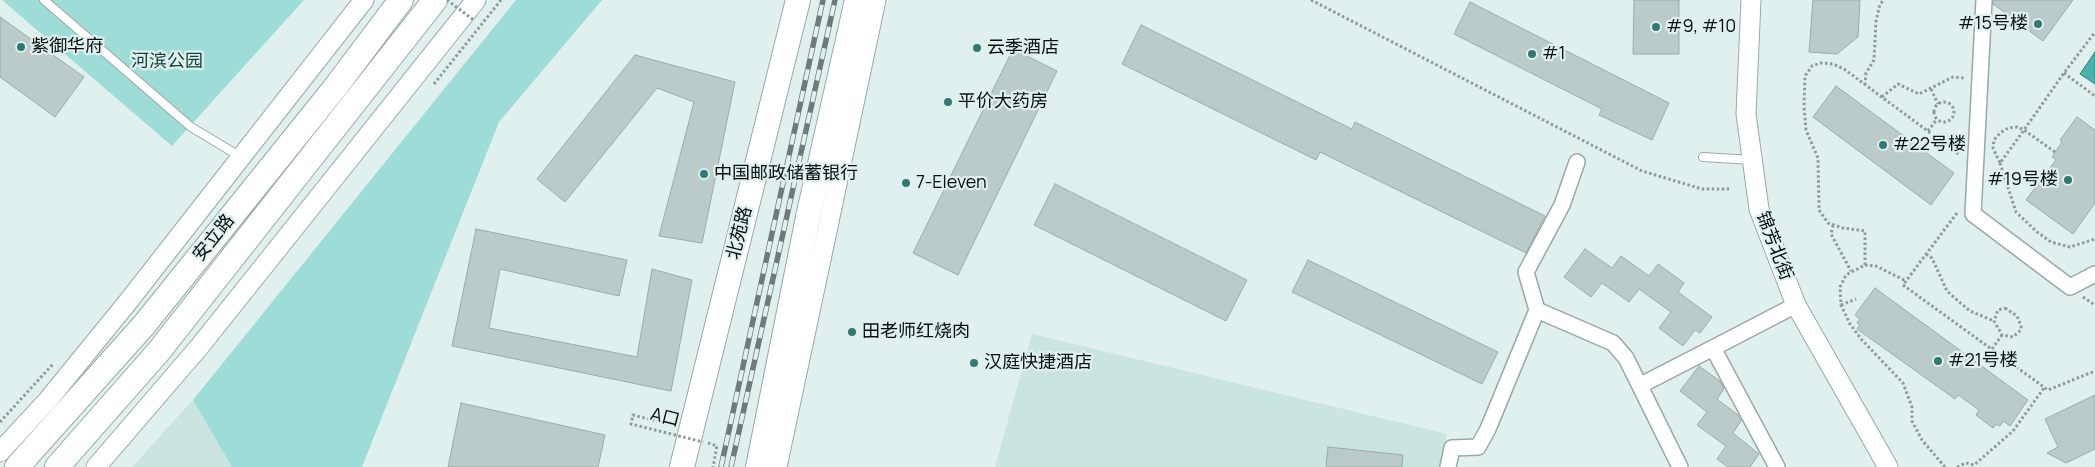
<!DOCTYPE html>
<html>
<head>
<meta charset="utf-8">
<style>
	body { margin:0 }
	canvas { display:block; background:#dff0ee }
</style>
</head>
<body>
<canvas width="2095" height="467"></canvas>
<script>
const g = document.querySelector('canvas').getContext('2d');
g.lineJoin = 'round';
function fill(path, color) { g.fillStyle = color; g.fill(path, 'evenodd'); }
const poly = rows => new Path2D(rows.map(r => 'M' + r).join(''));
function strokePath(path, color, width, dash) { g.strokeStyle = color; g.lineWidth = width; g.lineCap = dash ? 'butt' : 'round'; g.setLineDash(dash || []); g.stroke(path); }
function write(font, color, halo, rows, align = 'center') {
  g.font = font + ' Manrope,"Noto Sans SC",sans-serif'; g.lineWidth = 4.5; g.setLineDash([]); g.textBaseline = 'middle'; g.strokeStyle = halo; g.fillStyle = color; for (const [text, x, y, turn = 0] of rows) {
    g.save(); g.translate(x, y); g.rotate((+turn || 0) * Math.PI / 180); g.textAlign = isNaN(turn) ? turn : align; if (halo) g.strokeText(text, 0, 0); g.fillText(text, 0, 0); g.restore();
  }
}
const built = poly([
	[1032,334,1447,434,1439,467,995,467],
	[193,400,232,467,132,467]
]);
const green = poly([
	[2,0,304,0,172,146],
	[516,0,602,0,499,122,362,467,232,467,193,400]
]);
const water = poly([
	[2095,52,2095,84,2080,74,2095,52]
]);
const building = poly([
	[1634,0,1679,0,1679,54,1633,54,1634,0],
	[1813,0,1860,0,1858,37,1837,54,1809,52,1813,0],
	[1993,0,2073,0,2043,41,1993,4,1993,0],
	[1470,2,1669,103,1652,140,1599,115,1602,109,1454,34,1470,2],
	[0,17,84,77,55,117,0,77,0,17],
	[1141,25,1352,129,1355,122,1545,216,1526,253,1320,152,1316,160,1122,64,1141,25],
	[1013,49,1057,71,958,275,913,253,1013,49],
	[635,55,735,82,702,243,659,236,694,102,657,88,565,202,537,179,635,55],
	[1836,86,1954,173,1931,205,1813,117,1836,86],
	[2077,117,2095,130,2095,203,2073,234,2026,200,2056,160,2052,157,2062,142,2060,140,2077,117],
	[1055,184,1247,280,1226,321,1034,225,1055,184],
	[476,229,627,260,619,296,500,269,489,328,637,357,652,269,692,280,671,391,452,346,476,229],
	[1585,249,1612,268,1621,256,1649,276,1658,264,1684,283,1678,292,1712,317,1700,333,1695,330,1683,346,1659,328,1671,312,1639,289,1629,302,1602,283,1591,297,1564,277,1585,249],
	[1308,260,1498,352,1482,384,1292,292,1308,260],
	[1875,288,2028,400,2010,426,2003,421,2000,426,1996,424,1993,428,1976,415,1979,410,1958,395,1955,399,1857,329,1860,325,1857,323,1860,319,1855,315,1875,288],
	[1699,366,1720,381,1724,389,1717,399,1738,415,1741,421,1733,433,1759,454,1750,467,1728,467,1717,459,1726,446,1697,425,1707,412,1680,391,1699,366],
	[2095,395,2095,449,2066,463,2047,453,2058,447,2045,419,2095,395],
	[461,403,605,435,598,467,448,467,461,403],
	[1328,447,1403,455,1402,467,1326,467,1328,447]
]);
const path = poly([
	[1311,0,1642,171,1702,189,1729,189],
	[2064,73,2095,96],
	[434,84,501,0],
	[1865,85,1866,73,1874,60,1876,21,1880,4,1884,0],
	[1931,89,1938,104],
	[1882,97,1898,84,1919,94,1953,77,1965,78],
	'1934 112a10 10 0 1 1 20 0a10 10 0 1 1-20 0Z',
	[1928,131,1937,119],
	[2055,152,2024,130,2017,127,2008,128,2000,133,1994,140,1993,148,2000,163,2024,130,2064,73,2095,32],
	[2000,163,2016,212,2037,232,2051,242,2070,247,2095,239],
	[1957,213,1903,285,2048,390,2095,371],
	[1833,225,1831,234,1851,271],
	[1926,254,1932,258,1947,291,1957,300,1970,311,1994,321],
	[1865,265,1876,266,1906,281],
	[2083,297,2095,305],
	[1841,305,1856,299],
	[2005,308,2017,316,2021,326,2021,330,2013,337,2002,335,1994,321,1998,310,2005,308],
	[1992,349,2002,335],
	[0,422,53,364],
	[664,423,673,425],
	[708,443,717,446,713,467],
	[1945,467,1922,440,1912,421,1912,407,1903,383,1862,340,1850,324,1841,305,1840,287,1846,275,1865,265,1865,231,1843,228,1828,223,1819,210,1818,158,1806,130,1804,106,1805,76,1812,66,1821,63,1833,64,1844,69,1960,155],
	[1957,467,1966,463,1974,465,2013,431,2044,388]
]);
const service = poly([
	[44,0,191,127,241,157],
	[1703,157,1752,160]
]);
const minor = poly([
	[1984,0,1973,214,2070,287,2095,274],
	[1537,310,1526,272,1562,205,1577,162],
	[1641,385,1713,348],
	[1448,467,1452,448,1478,447,1488,429,1537,310,1613,343,1626,358,1680,467],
	[1777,467,1713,348,1796,305]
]);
const tertiary = poly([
	[1751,0,1746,114,1759,209,1796,305,1888,467],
	[0,452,48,400,127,303,364,0],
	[96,467,200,346,476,0],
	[777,467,876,0]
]);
const primary = poly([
	[17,467,144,325,334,89,401,0],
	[57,467,159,351,435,0],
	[682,467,798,0],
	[758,467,808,217,857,0]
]);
const rail = poly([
	[721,467,823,0],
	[731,467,835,0]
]);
const pathBridge = poly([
	[447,0,475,21],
	[664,423,633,415,631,424,703,442]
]);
const markers = [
	[2038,24,5,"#317974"],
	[1656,27,5,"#317974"],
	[21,47,5,"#317974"],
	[977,48,5,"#317974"],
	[1532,54,5,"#317974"],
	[948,102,5,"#317974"],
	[1883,145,5,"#317974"],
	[704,174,5,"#317974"],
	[2068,180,5,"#317974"],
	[906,183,5,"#317974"],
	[852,332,5,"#317974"],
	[1938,361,5,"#317974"],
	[974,363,5,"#317974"]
];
const poiNames = [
	["#15号楼",2028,24,"right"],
	["#9, #10",1666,27],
	["紫御华府",31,47],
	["云季酒店",987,48],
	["#1",1542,54],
	["平价大药房",958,102],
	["#22号楼",1893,145],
	["中国邮政储蓄银行",714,174],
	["#19号楼",2058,180,"right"],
	["7-Eleven",916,183],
	["田老师红烧肉",862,332],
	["#21号楼",1948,361],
	["汉庭快捷酒店",984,363]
];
const parkNames = [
	["河滨公园",167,62]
];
const streetNames = [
	["北苑路",740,233,-76],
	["安立路",214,238,-51],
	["锦芳北街",1774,246,69],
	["A口",665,418,14]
];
fill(built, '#c9e4e1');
fill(green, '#9eddd7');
fill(water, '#4bb2aa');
strokePath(water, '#37817b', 1);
fill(building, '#bacbc9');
strokePath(building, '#9bacaa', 1);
strokePath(service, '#98a9a7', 10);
strokePath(minor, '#98a9a7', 18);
strokePath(tertiary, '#98a9a7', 21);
strokePath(primary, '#98a9a7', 26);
strokePath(path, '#8f9b9a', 3, [2.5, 2.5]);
strokePath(service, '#fff', 8);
strokePath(minor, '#fff', 15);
strokePath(tertiary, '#fff', 19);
strokePath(primary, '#fff', 24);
strokePath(rail, '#6f7a79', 5.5);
strokePath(rail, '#dff0ee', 4, [11]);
strokePath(pathBridge, '#8f9b9a', 3, [2.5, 2.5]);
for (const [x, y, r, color] of markers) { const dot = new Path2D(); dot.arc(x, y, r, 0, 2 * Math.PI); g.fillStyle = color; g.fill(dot); strokePath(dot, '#dff0ee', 2); }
write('18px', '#090e0e', '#dff0ee', poiNames, 'left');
write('18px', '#12413e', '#dff0ee', parkNames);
write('18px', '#090e0e', '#dff0ee', streetNames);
</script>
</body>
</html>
